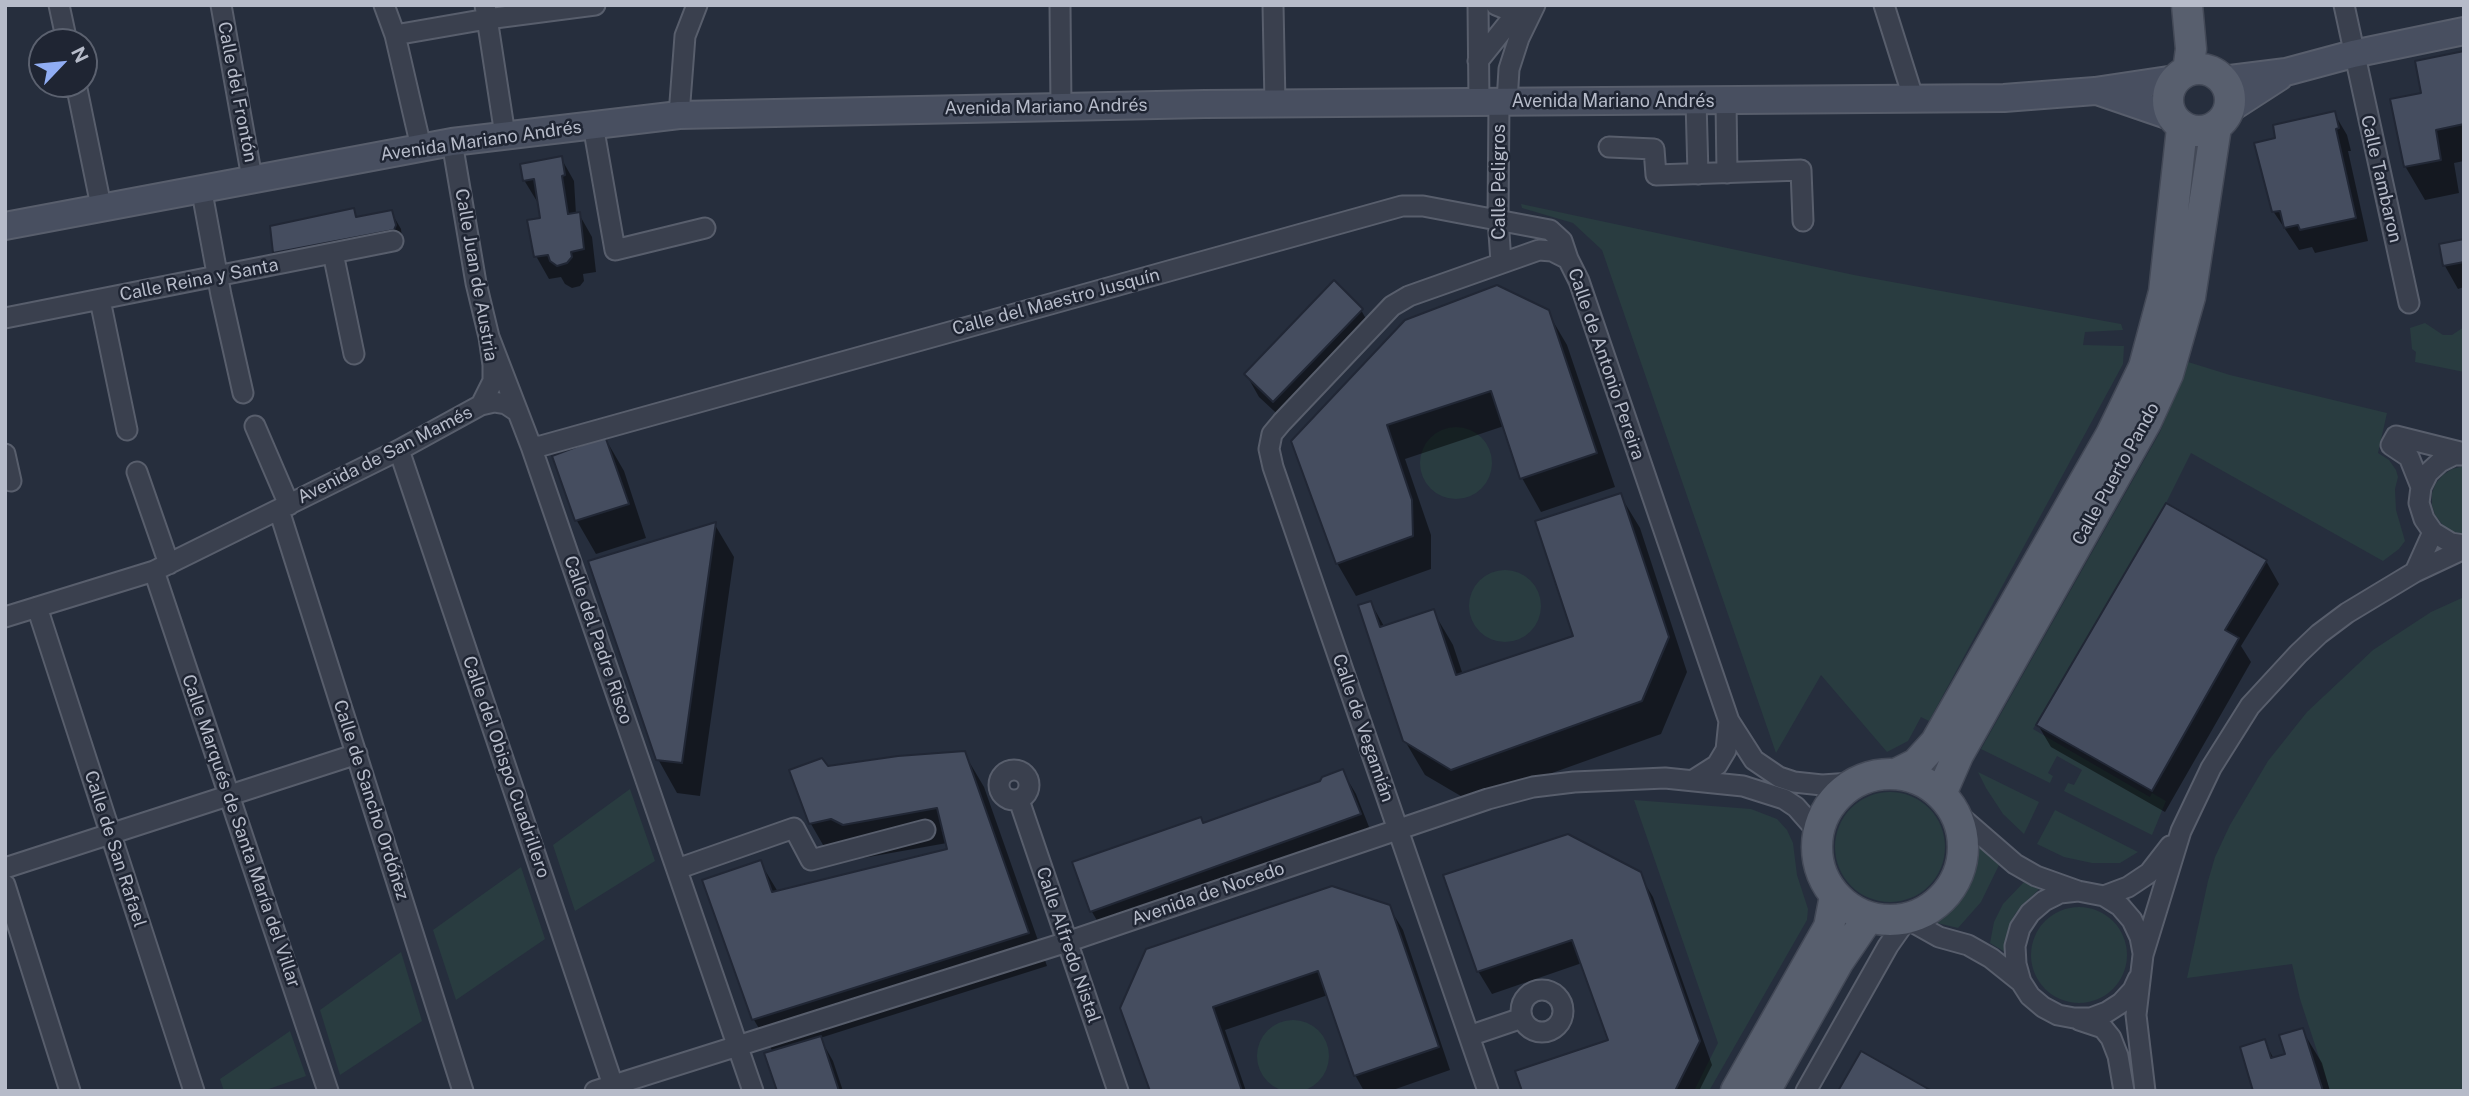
<!DOCTYPE html>
<html>
<head>
<meta charset="utf-8">
<style>
	body { margin:0 }
	#map { position:relative; width:2469px; height:1096px; overflow:hidden; background:#262e3d; font-family:"Public Sans",sans-serif }
	canvas { display:block }
	.frame { position:absolute; inset:0; border:7px solid #b6bbc9; pointer-events:none }
	.north { position:absolute; left:28px; top:28px; width:70px; height:70px; box-sizing:border-box; background:#1f2533; border:2px solid #5b616f; border-radius:50%; rotate:64deg; font-size:19px; font-weight:700; line-height:28px; text-align:center; color:#b6bbc9 }
	.north::after { content:''; display:block; margin:auto; width:24px; height:32px; background:#90adf3; clip-path:polygon(50% 0,100% 100%,50% 72%,0 100%) }
</style>
</head>
<body>
<div id="map">
<canvas width="2469" height="1096"></canvas>
<div class="frame"></div>
<div class="north">N</div>
</div>
<script>
const g = document.querySelector('canvas').getContext('2d');
g.lineJoin = 'round';
function fill(path, color) { g.fillStyle = color; g.fill(path, 'evenodd'); }
const poly = rows => new Path2D(rows.map(r => 'M' + r).join(''));
function strokePath(path, color, width, dash) { g.strokeStyle = color; g.lineWidth = width; g.lineCap = dash ? 'butt' : 'round'; g.setLineDash(dash || []); g.stroke(path); }
function write(font, color, halo, rows, align = 'center') {
  g.font = font + ' "Public Sans",sans-serif'; g.lineWidth = 5; g.setLineDash([]); g.textBaseline = 'middle'; g.strokeStyle = halo; g.fillStyle = color; for (const [text, x, y, turn = 0] of rows) {
    g.save(); g.translate(x, y); g.rotate((+turn || 0) * Math.PI / 180); g.textAlign = isNaN(turn) ? turn : align; if (halo) g.strokeText(text, 0, 0); g.fillText(text, 0, 0); g.restore();
  }
}
const green = poly([
	[1521,204,1854,275,2121,324,2123,330,2085,332,2083,345,2124,346,2123,364,1929,721,1921,717,1908,741,1887,752,1821,675,1776,753,1602,250,1573,223,1522,208],
	[2425,323,2443,335,2452,335,2464,327,2464,372,2415,362,2416,352,2412,349,2410,328],
	[2188,362,2230,375,2387,413,2378,453,2389,460,2396,470,2398,477,2395,489,2396,510,2405,541,2399,549,2383,561,2191,453,2166,503,2033,729,2150,797,2152,793,2166,801,2152,835,2064,791,2068,783,2074,785,2082,770,2057,756,2048,773,2053,776,2050,783,1981,749,2160,432],
	'1420 463a36 36 0 1 1 72 0a36 36 0 1 1-72 0Z',
	[2464,466,2464,533,2461,534,2451,531,2442,524,2435,515,2432,505,2432,493,2436,483,2443,475,2452,469],
	'1469 606a36 36 0 1 1 72 0a36 36 0 1 1-72 0Z',
	[2464,597,2464,1091,2330,1091,2300,999,2292,964,2187,978,2208,881,2215,857,2230,825,2268,761,2307,712,2373,650,2431,612],
	[1978,772,2039,802,2024,834,2003,814,1986,788],
	[630,789,655,861,575,911,553,845],
	'1835 847a55 55 0 1 1 110 0a55 55 0 1 1-110 0Z',
	[1634,800,1751,809,1777,819,1787,830,1793,843,1797,875,1808,909,1807,920,1709,1091,1694,1091,1718,1043],
	[2055,810,2138,852,2120,863,2092,863,2064,857,2037,844],
	[1977,843,1999,865,1981,902,1958,928,1933,922,1959,900,1969,883,1975,868],
	[521,867,545,939,456,1000,433,930],
	[2024,882,2039,889,2015,914,2009,928,2005,952,1990,943,1994,922,2003,904],
	'2031 955a48 48 0 1 1 96 0a48 48 0 1 1-96 0Z',
	[401,952,422,1021,340,1075,320,1010],
	'1257 1056a36 36 0 1 1 72 0a36 36 0 1 1-72 0Z',
	[290,1031,306,1076,263,1091,224,1091,220,1079]
]);
const shadow = poly([
	[2464,53,2464,161,2454,163,2459,193,2425,200,2405,166,2423,94],
	[2334,113,2347,135,2351,151,2348,151,2368,241,2315,253,2312,247,2299,250,2273,211,2278,139],
	[561,158,574,181,576,214,579,214,592,237,596,272,583,274,584,281,580,286,572,288,565,284,561,277,549,279,536,256,542,219,540,203,538,203,524,180],
	[353,210,358,219,391,212,401,229,403,247,284,270,274,253,271,236],
	[2464,241,2464,287,2458,289,2445,266,2441,246],
	[1361,310,1374,333,1287,423,1259,397,1246,374],
	[1547,311,1567,345,1615,487,1541,512,1522,478,1504,426,1405,459,1431,535,1431,569,1356,596,1337,563,1293,441],
	[605,438,624,471,646,538,596,554,577,521,555,457],
	[1620,495,1640,528,1687,672,1661,734,1471,802,1425,775,1405,741,1371,603,1385,628,1433,611,1453,645,1463,675,1575,638],
	[715,525,734,557,700,796,677,793,658,759],
	[2266,561,2279,584,2241,646,2251,662,2165,812,2051,747,2038,725],
	[964,753,984,787,1047,966,820,1038,833,1061,843,1091,779,1091,773,1052,754,1020,704,881,760,862,778,892,949,850,947,843,863,858,852,851,830,857,811,824,791,771],
	[1343,772,1356,794,1373,837,1105,934,1092,912,1074,864,1203,825,1322,782],
	[1639,874,1653,897,1712,1065,1699,1091,1524,1091,1610,1041,1582,963,1492,994,1478,971],
	[1389,907,1403,930,1450,1070,1390,1091,1364,1091,1355,1075,1328,995,1225,1030,1246,1091,1152,1091,1122,1008],
	[2302,1030,2322,1063,2330,1091,2255,1091,2264,1041,2274,1059,2287,1055]
]);
const building = poly([
	[2464,51,2464,124,2436,130,2441,160,2404,167,2390,99,2421,93,2415,61,2464,51],
	[2335,111,2339,128,2336,129,2356,218,2300,230,2298,225,2284,228,2280,211,2272,212,2254,143,2275,138,2273,125,2335,111],
	[562,156,565,175,562,176,568,214,580,212,584,249,571,252,572,257,567,263,557,266,550,261,548,255,534,257,527,220,540,218,534,179,523,181,520,164,562,156],
	[354,208,356,217,392,210,396,225,394,230,273,253,270,226,354,208],
	[2464,239,2464,262,2443,266,2439,244,2464,239],
	[1334,280,1363,309,1273,402,1244,374,1334,280],
	[1497,285,1549,310,1597,453,1520,479,1491,391,1387,425,1412,500,1413,536,1336,564,1291,441,1405,320,1497,285],
	[605,436,629,504,575,521,552,456,605,436],
	[1621,493,1669,637,1642,701,1451,770,1403,741,1358,605,1371,601,1380,627,1434,609,1456,675,1573,636,1535,521,1621,493],
	[2166,503,2267,560,2225,630,2239,638,2152,791,2036,725,2166,503],
	[716,522,682,763,656,760,588,561,716,522],
	[965,751,1029,933,752,1020,702,880,761,860,772,892,947,849,937,808,843,825,831,819,809,824,789,770,822,758,828,766,898,756,965,751],
	[1343,769,1361,814,1090,912,1072,862,1201,817,1203,823,1320,781,1322,777,1343,769],
	[1568,834,1641,872,1700,1041,1675,1091,1522,1091,1515,1071,1608,1040,1572,940,1477,972,1443,875,1568,834],
	[1332,886,1390,905,1439,1047,1354,1076,1318,971,1213,1007,1242,1091,1150,1091,1120,1008,1146,949,1332,886],
	[2303,1028,2323,1091,2253,1091,2240,1047,2265,1039,2271,1058,2285,1054,2279,1035,2303,1028],
	[821,1036,839,1091,777,1091,764,1053,821,1036],
	[1861,1051,1932,1091,1838,1091,1861,1051]
]);
const minor = poly([
	[59,5,67,42],
	[221,5,252,178],
	[384,5,395,35,421,147],
	[485,5,505,135],
	[1060,5,1061,107],
	[1273,5,1275,103],
	[1478,5,1479,102],
	[1496,5,1511,11,1529,10],
	[1884,5,1913,97],
	[2344,5,2409,303],
	[395,35,487,19,595,5],
	[1478,61,1510,21,1531,10],
	[76,84,101,206],
	[1696,101,1698,174],
	[1726,101,1727,173],
	[1499,102,1498,219,1501,262],
	[1507,102,1509,69,1519,38,1535,5],
	[679,115,685,36,697,5],
	[593,125,615,250,705,228],
	[452,142,476,283,489,337,493,365,493,381,481,405],
	[1609,147,1654,149,1656,175,1801,170,1803,221],
	[201,187,221,295,243,393],
	[333,253,354,354],
	[100,300,127,430],
	[5,318,393,241],
	[489,337,531,446,753,1091],
	[255,426,289,505],
	[531,446,541,446,1402,206,1423,206,1550,230,1562,241,1568,259],
	[399,450,615,1091],
	[5,454,11,481],
	[2464,455,2454,455,2440,462,2428,473,2421,487,2419,503,2424,519,2433,532,2451,543,2464,545],
	[137,472,169,564],
	[2421,487,2409,457,2391,445,2396,436,2464,453],
	[279,510,463,1091],
	[154,571,328,1091],
	[2415,572,2433,532],
	[37,607,194,1091],
	[5,617,154,571,399,450,481,405,494,402,506,404,518,412],
	'999 785a15 15 0 1 1 30 0a15 15 0 1 1-30 0Z',
	[1695,779,1717,765,1726,750,1729,721],
	[1019,800,1118,1091],
	[1955,812,2015,864,2036,876,2078,891,2104,896,2120,906,2132,920,2140,937,2143,953],
	[5,868,357,754],
	[677,869,794,828,811,860,925,830],
	[5,885,70,1091],
	[2078,891,2060,893,2044,901,2030,913,2020,928,2015,946,2016,964,2021,982,2030,996,2043,1007,2058,1015,2074,1018,2091,1018,2107,1012,2121,1003,2133,990,2138,979],
	[2104,896,2128,887,2149,873,2170,846],
	'1521 1011a21 21 0 1 1 42 0a21 21 0 1 1-42 0Z',
	[2079,1020,2103,1028,2111,1038,2118,1056,2124,1091],
	[1469,1036,1522,1018],
	[595,1091,1067,942,1488,799,1533,787,1574,782,1665,778,1743,786,1784,799,1796,807,1818,832],
	[1488,1091,1273,467,1269,449,1272,434,1282,422,1392,306,1409,296,1539,250,1552,251,1568,259,1579,281,1729,721,1754,760,1779,777,1794,782,1822,785,1852,783],
	[1806,1091,1888,946,1907,919,1939,937,1968,945,1991,958,2021,982],
	[2145,1091,2136,1015,2143,955,2181,831,2211,768,2250,706,2298,654,2319,634,2347,613,2415,572,2464,549]
]);
const secondary = poly([
	[2222,80,2286,72,2353,54,2464,31],
	[2100,92,2173,117],
	[2228,110,2279,77],
	[5,226,452,142,679,115,1205,104,2004,98,2095,91,2175,79]
]);
const primary = poly([
	[2187,5,2191,49,2188,71],
	'2168 100a31 31 0 1 1 62 0a31 31 0 1 1-62 0Z',
	[1898,773,1916,764,1936,742,2111,435,2144,367,2164,292,2182,128],
	'1817 847a73 73 0 1 1 146 0a73 73 0 1 1-146 0Z',
	[1941,794,1958,755,2146,422,2168,374,2190,297,2216,127],
	[1736,1091,1829,927,1835,896],
	[1765,1091,1838,962,1868,918]
]);
const streetNames = [
	["Calle del Frontón",237,92,79],
	["Avenida Mariano Andrés",1613,101],
	["Avenida Mariano Andrés",1046,107,-1],
	["Avenida Mariano Andrés",481,141,-8],
	["Calle Tambaron",2381,179,77],
	["Calle Peligros",1499,182,-90],
	["Calle Juan de Austria",476,275,80],
	["Calle Reina y Santa",199,280,-11],
	["Calle del Maestro Jusquín",1056,302,-15],
	["Calle de Antonio Pereira",1606,364,71],
	["Avenida de San Mamés",385,455,-27],
	["Calle Puerto Pando",2116,474,-61],
	["Calle del Padre Risco",598,640,71],
	["Calle de Vegamián",1363,728,71],
	["Calle del Obispo Cuadrillero",506,767,71],
	["Calle de Sancho Ordóñez",371,800,72],
	["Calle Marqués de Santa María del Villar",241,831,71],
	["Calle de San Rafael",115,849,72],
	["Avenida de Nocedo",1208,894,-19],
	["Calle Alfredo Nistal",1068,945,71]
];
fill(green, '#293c40');
fill(shadow, '#0007');
fill(building, '#454d5f');
strokePath(building, '#212735', 2);
strokePath(minor, '#585e6c', 23);
strokePath(secondary, '#585e6c', 30);
strokePath(primary, '#434957', 33);
strokePath(minor, '#3a404e', 19);
strokePath(secondary, '#484f60', 26);
strokePath(primary, '#585f6e', 30);
write('18px', '#b6bbc9', '#1f2533', streetNames);
</script>
</body>
</html>
